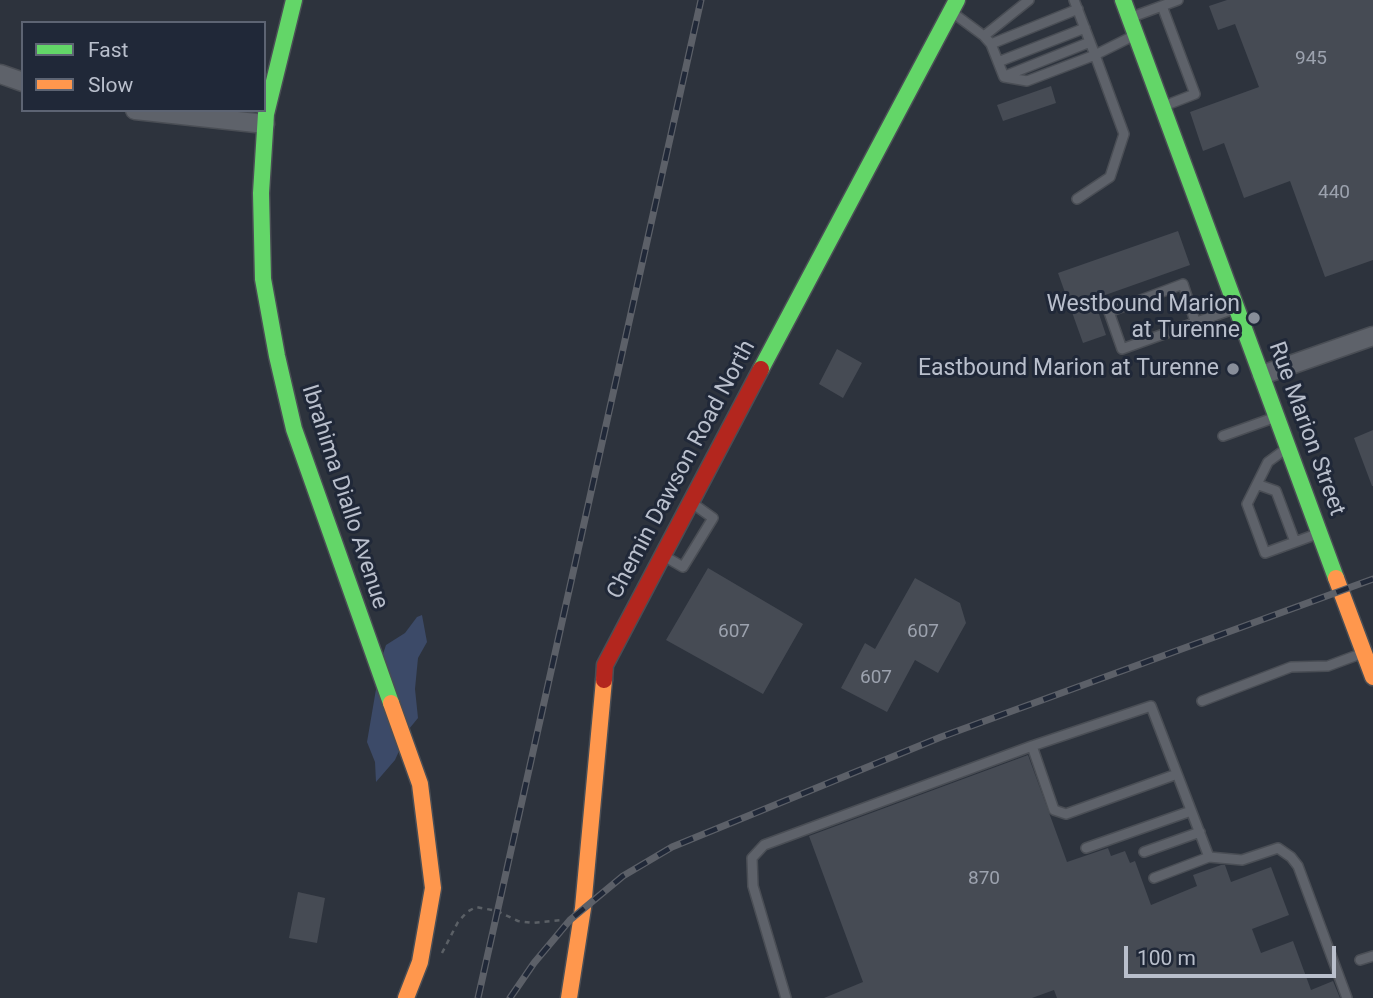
<!DOCTYPE html>
<html>
<head>
<meta charset="utf-8">
<style>
	body { margin:0 }
	#map { position:relative; width:1373px; height:998px; overflow:hidden; background:#2d333d; font-family:Roboto,sans-serif }
	canvas { display:block }
	.legend { position:absolute; left:21px; top:21px; width:245px; height:91px; box-sizing:border-box; background:#202838; border:2px solid #5d6473; margin:0; padding:9px 12px; list-style:none; font-size:21px; color:#b9bfcc }
	.legend li { display:flex; align-items:center; gap:14px; height:35px }
	.legend b { width:35px; border:2px solid #5d6473 }
	.scale { position:absolute; left:1124px; top:946px; width:212px; height:32px; box-sizing:border-box; border:4px solid #b9bfcc; border-top:0; padding-left:9px; font-size:21px; line-height:24px; white-space:nowrap; color:#b9bfcc; -webkit-text-stroke:5px #202838; paint-order:stroke }
</style>
</head>
<body>
<div id="map">
<canvas width="1373" height="998"></canvas>
<ul class="legend">
<li><b style="height:9px;background:#63d668"></b>Fast</li>
<li><b style="height:9px;background:#ff974d"></b>Slow</li>
</ul>
<div class="scale">100 m</div>
</div>
<script>
const g = document.querySelector('canvas').getContext('2d');
g.lineJoin = 'round';
function fill(path, color) { g.fillStyle = color; g.fill(path, 'evenodd'); }
const poly = rows => new Path2D(rows.map(r => 'M' + r).join(''));
function strokePath(path, color, width, dash) { g.strokeStyle = color; g.lineWidth = width; g.lineCap = dash ? 'butt' : 'round'; g.setLineDash(dash || []); g.stroke(path); }
function write(font, color, halo, rows, align = 'center') {
  g.font = font + ' Roboto,sans-serif'; g.lineWidth = 6; g.setLineDash([]); g.textBaseline = 'middle'; g.strokeStyle = halo; g.fillStyle = color; for (const [text, x, y, turn = 0] of rows) {
    g.save(); g.translate(x, y); g.rotate((+turn || 0) * Math.PI / 180); g.textAlign = isNaN(turn) ? turn : align; if (halo) g.strokeText(text, 0, 0); g.fillText(text, 0, 0); g.restore();
  }
}
const water = poly([
	[422,615,427,642,418,658,415,689,418,718,409,729,395,760,376,782,375,762,367,742,381,660,386,645,405,633,417,617]
]);
const building = poly([
	[1227,0,1373,0,1373,260,1325,277,1290,181,1244,198,1224,143,1203,151,1190,112,1259,87,1235,24,1218,30,1209,6],
	[1051,86,1056,103,1003,121,997,105],
	[1178,231,1190,265,1094,299,1106,335,1083,343,1058,273],
	[837,349,862,363,843,398,819,384],
	[1373,430,1373,486,1372,486,1354,438],
	[708,568,803,624,763,694,666,640],
	[915,578,960,603,966,623,938,673,915,660,887,712,841,688,865,643,875,649],
	[1028,755,1067,862,1108,848,1111,856,1125,851,1130,863,1135,861,1151,905,1197,886,1193,875,1221,865,1225,865,1231,882,1271,867,1289,915,1252,929,1261,953,1293,941,1311,990,1333,981,1340,998,1057,998,1054,990,1032,998,824,998,863,982,809,836],
	[298,892,325,898,317,943,289,938]
]);
const path = poly([
	[442,953,458,922,467,912,476,907,497,911,518,921,533,923,562,920]
]);
const lane = poly([
	[1074,0,1095,55,1135,35],
	[1162,6,1195,94,1164,106],
	[953,13,984,36,1029,0],
	[1132,17,1178,0],
	[984,36,991,44,1004,77,1027,81,1095,55,1124,134,1110,177,1077,199],
	[991,44,1078,9],
	[998,62,1085,28],
	[1005,76,1090,42],
	[1195,321,1183,284,1109,312,1122,349,1236,308],
	[1223,436,1276,417],
	[1287,448,1268,462,1247,504,1265,553,1317,534],
	[1259,485,1276,491,1295,542],
	[664,556,683,567,713,518,692,503],
	[1202,701,1291,667,1328,666,1363,653],
	[1032,746,1054,810,1066,814,1177,774],
	[1086,848,1191,811],
	[1144,852,1200,832],
	[1154,878,1209,857,1242,860,1278,848,1291,857,1298,866,1347,998],
	[1360,960,1373,956],
	[786,998,753,886,752,858,764,845,1032,746,1151,706,1209,857]
]);
const street = poly([
	[0,74,23,82],
	[135,110,265,124],
	[1262,375,1373,336]
]);
const fast = poly([
	[294,0,266,114,261,193,263,279,277,356,294,429,391,703],
	[1123,0,1336,578],
	[761,369,957,0]
]);
const slow = poly([
	[1336,578,1373,677],
	[391,703,420,784,433,888,420,962,406,998],
	[569,998,583,908,604,680]
]);
const jam = poly([
	[604,680,605,665,761,369]
]);
const rail = poly([
	[478,998,701,0],
	[510,998,534,963,570,920,623,876,672,847,941,737,1373,579]
]);
const markers = [
	[1254,318,7,"#888e9a"],
	[1233,369,7,"#888e9a"]
];
const numberNames = [
	["945",1311,59],
	["440",1334,193],
	["607",734,632],
	["607",923,632],
	["607",876,678],
	["870",984,879]
];
const poiNames = [
	["Westbound Marion",1240,305],
	["at Turenne",1240,331],
	["Eastbound Marion at Turenne",1219,369]
];
const streetNames = [
	["Rue Marion Street",1306,429,70],
	["Chemin Dawson Road North",682,470,-62],
	["Ibrahima Diallo Avenue",344,497,72]
];
fill(water, '#3c4a68');
fill(building, '#464b54');
strokePath(lane, '#4a4e55', 12);
strokePath(street, '#4a4e55', 21);
strokePath(fast, '#4a4e55', 19);
strokePath(slow, '#4a4e55', 19);
strokePath(jam, '#4a4e55', 19);
strokePath(path, '#5b6066', 2.5, [5, 5]);
strokePath(lane, '#5e626a', 9);
strokePath(street, '#5e626a', 18);
strokePath(fast, '#63d668', 16);
strokePath(slow, '#ff974d', 16);
strokePath(jam, '#b3261e', 16);
strokePath(rail, '#5c6068', 7);
strokePath(rail, '#202838', 4.5, [13]);
for (const [x, y, r, color] of markers) { const dot = new Path2D(); dot.arc(x, y, r, 0, 2 * Math.PI); g.fillStyle = color; g.fill(dot); strokePath(dot, '#202838', 2.5); }
write('19px', '#9ca2ae', null, numberNames);
write('23px', '#b9bfcc', '#202838', poiNames, 'right');
write('23px', '#b9bfcc', '#202838', streetNames);
</script>
</body>
</html>
